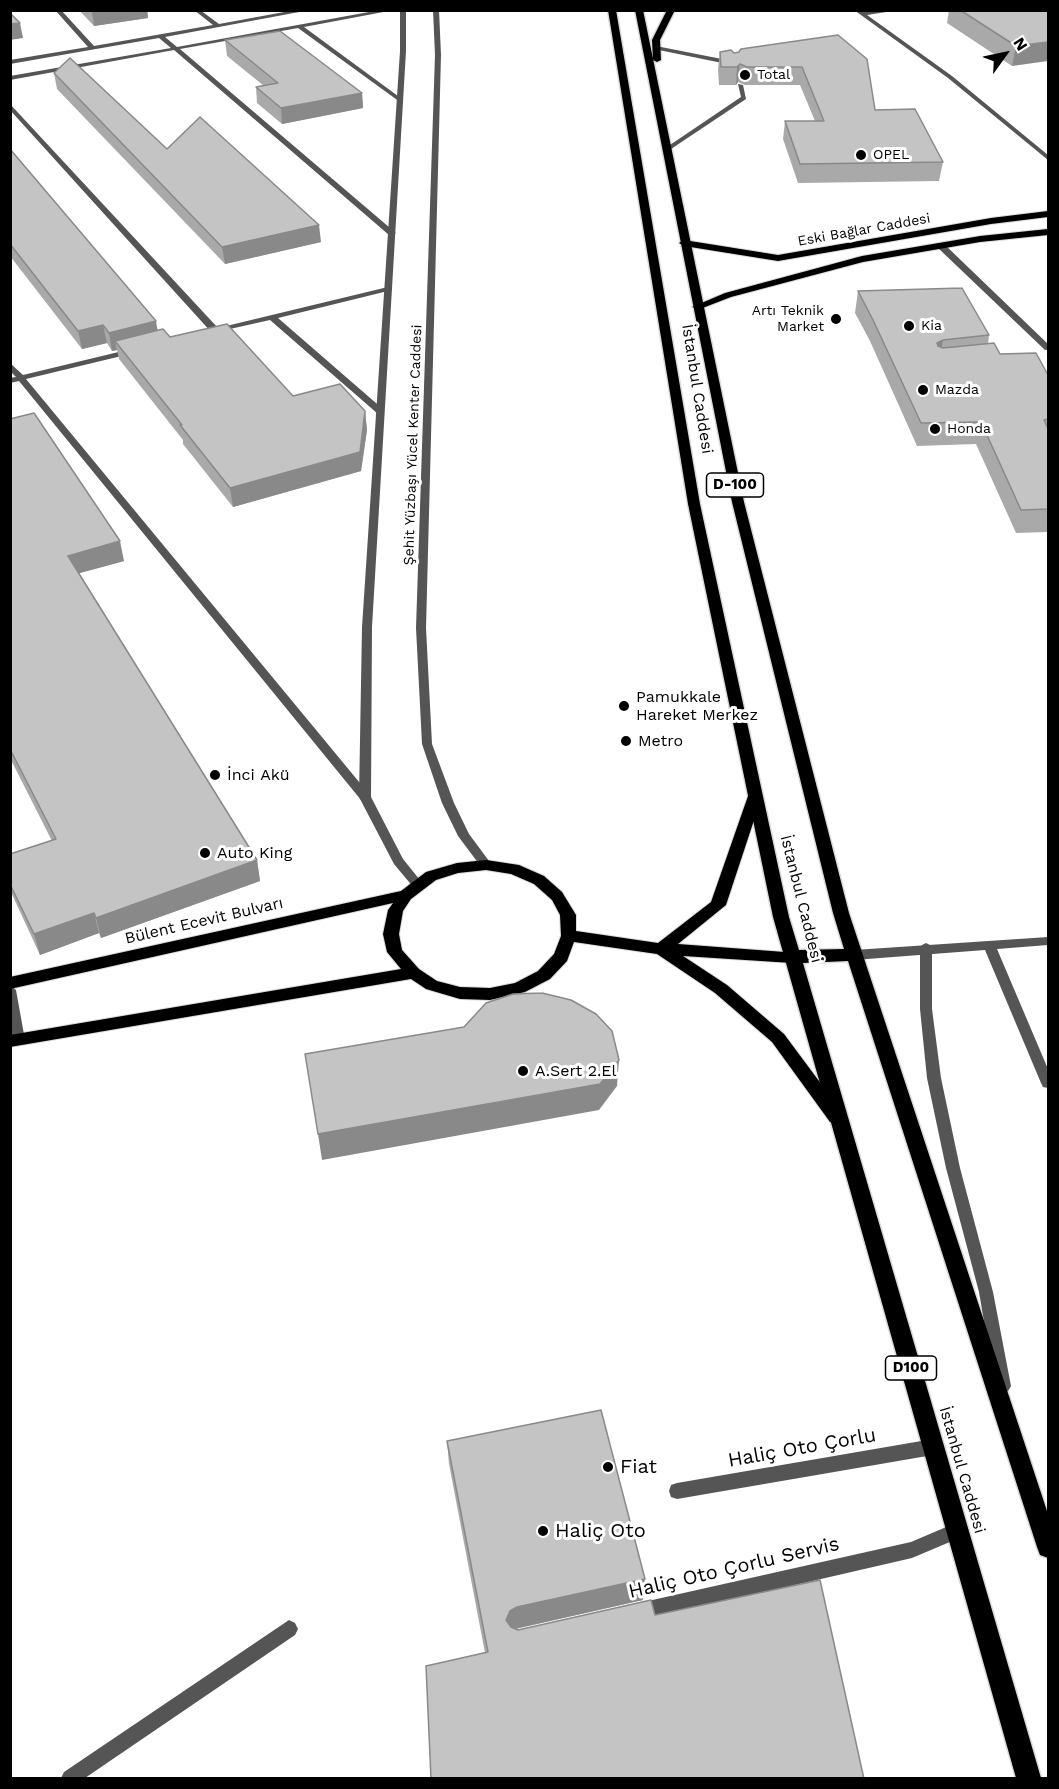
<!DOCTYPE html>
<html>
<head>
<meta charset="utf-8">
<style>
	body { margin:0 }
	#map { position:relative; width:1059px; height:1789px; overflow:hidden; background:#fff; font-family:"Work Sans",sans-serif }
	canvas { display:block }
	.frame { position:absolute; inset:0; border:12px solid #000; pointer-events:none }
	.north { position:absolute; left:975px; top:24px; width:60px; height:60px; -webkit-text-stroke:4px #fff; paint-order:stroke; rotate:57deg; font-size:16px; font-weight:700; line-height:24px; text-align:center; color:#000 }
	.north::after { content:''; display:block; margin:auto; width:21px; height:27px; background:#000; clip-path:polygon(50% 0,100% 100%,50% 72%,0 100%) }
</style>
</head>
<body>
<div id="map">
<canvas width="1059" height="1789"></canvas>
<div class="frame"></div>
<div class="north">N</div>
</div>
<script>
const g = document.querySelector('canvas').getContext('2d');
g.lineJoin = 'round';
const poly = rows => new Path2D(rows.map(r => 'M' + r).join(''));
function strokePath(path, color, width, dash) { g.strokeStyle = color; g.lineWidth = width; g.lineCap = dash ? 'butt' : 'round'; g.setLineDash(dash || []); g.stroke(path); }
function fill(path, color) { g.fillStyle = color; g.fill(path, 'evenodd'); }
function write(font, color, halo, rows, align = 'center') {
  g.font = font + ' "Work Sans",sans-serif'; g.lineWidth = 6; g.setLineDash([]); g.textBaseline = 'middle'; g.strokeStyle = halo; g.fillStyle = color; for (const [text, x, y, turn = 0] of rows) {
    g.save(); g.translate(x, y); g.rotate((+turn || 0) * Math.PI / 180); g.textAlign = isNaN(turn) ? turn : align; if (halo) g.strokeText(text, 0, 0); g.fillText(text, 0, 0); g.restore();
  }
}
const service = poly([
	[656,46,732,61,735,63,732,65,654,49,656,46],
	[738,84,743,85,746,99,668,151,664,151,664,149,741,97,738,84],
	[933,1439,939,1442,941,1447,939,1452,933,1455,677,1499,671,1497,669,1491,671,1485,677,1483,933,1439],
	[958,1522,964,1524,966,1530,964,1536,912,1558,639,1621,633,1618,630,1612,633,1606,639,1603,911,1542,958,1522],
	[289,1620,295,1623,298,1629,295,1635,85,1778,61,1778,64,1772,289,1620]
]);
const minor = poly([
	[55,10,61,10,94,46,213,25,194,10,200,10,219,24,295,10,310,10,165,37,177,47,380,10,394,10,304,27,402,99,403,100,400,102,298,28,180,49,396,233,389,235,174,50,10,80,10,76,171,48,159,38,10,64,10,60,88,47,55,10],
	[854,10,863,12,899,10,867,15,952,76,1048,155,1048,160,948,78,854,10],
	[10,104,218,328,392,286,392,290,278,318,384,410,384,414,378,414,270,320,212,333,10,110,10,104],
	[937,243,943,243,1048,344,1048,350,1045,350,937,247,937,243],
	[131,349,134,349,134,353,26,379,369,794,371,797,369,800,361,800,19,381,10,383,10,378,16,377,10,371,10,363,23,375,131,349],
	[1048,937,1048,945,997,949,1048,1069,1048,1088,1043,1087,1041,1083,985,950,854,960,850,958,848,955,850,952,854,950,1048,937],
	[10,985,16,990,25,1040,23,1044,18,1045,13,1044,10,1034,10,985]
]);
const tertiary = poly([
	[400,10,406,10,406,51,372,627,371,797,403,859,424,885,418,889,414,888,394,864,359,797,362,627,400,51,400,10],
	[433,10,439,10,441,55,426,628,432,744,454,803,469,834,492,865,486,869,482,868,458,836,442,803,422,744,416,628,435,55,433,10],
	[926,943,930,945,932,948,932,1009,941,1078,960,1168,993,1292,1011,1386,1008,1391,1003,1393,998,1391,995,1386,979,1292,946,1168,927,1078,920,1009,920,948,922,945,926,943]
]);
const primary = poly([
	[1048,211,1048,217,991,224,778,261,684,246,679,243,684,240,778,255,991,218,1048,211],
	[1048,229,1048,235,980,242,863,262,731,297,700,309,692,307,725,293,862,256,980,236,1048,229],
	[755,791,762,796,726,905,678,944,798,953,800,957,798,961,792,963,683,956,727,985,784,1034,842,1112,845,1117,842,1122,836,1124,830,1122,772,1042,715,993,657,954,574,942,567,961,550,979,525,992,490,1000,460,999,426,989,411,979,10,1047,10,1035,401,969,387,952,383,934,388,910,393,903,10,989,10,977,401,891,426,872,457,863,486,860,519,865,544,876,562,892,576,915,576,931,658,943,711,902,748,796,755,791],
	[486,870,511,874,534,884,552,900,560,915,561,936,554,954,538,971,515,983,490,988,460,987,437,981,419,969,402,950,399,934,403,911,411,899,436,880,458,873,486,870]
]);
const trunk = poly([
	[608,10,616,10,700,504,789,917,799,950,844,949,833,913,732,502,635,10,643,10,744,502,849,913,1048,1514,1048,1558,1040,1555,1037,1547,848,961,803,963,1041,1778,1016,1778,773,917,688,504,608,10],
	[667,10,675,10,660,40,661,60,657,62,653,60,652,40,667,10]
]);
const wall = poly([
	[79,10,147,10,148,18,94,26],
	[949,10,1048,10,1012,66,947,23],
	[838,35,875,110,943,162,939,181,798,183,783,139,785,121,815,121,800,85,745,85,738,82,736,85,719,85,718,69,720,52,734,53],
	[225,40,362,93,363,108,282,124,257,103,256,87,264,86,227,56],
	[54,73,167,149,321,242,225,264,57,89],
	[10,149,158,330,170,337,293,396,365,411,367,430,361,471,233,507,183,444,183,440,119,359,117,350,112,351,107,343,82,349,10,256],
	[858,291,989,335,988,344,1000,354,1048,375,1048,532,1016,533,976,444,917,446,870,341,855,313],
	[10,419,124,561,79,573,257,860,260,881,101,938,99,933,40,955,10,890,10,854,52,841,10,758],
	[447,1441,643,1600,516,1629,518,1630,655,1615,485,1653,449,1464]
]);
const shadedWall = poly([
	[103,10,147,10,148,18,94,26,92,12],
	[20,23,23,38,10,40,10,24],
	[1048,42,1048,61,1012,66,1016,46],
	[740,64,738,82,736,85,737,67],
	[362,93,363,108,282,124,281,108],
	[319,225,321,242,225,264,222,247],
	[156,321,159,339,115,341,117,350,112,351,109,333],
	[103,325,107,343,82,349,78,331],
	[943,340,939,362,937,343],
	[365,411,367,430,361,471,233,507,230,488],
	[120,541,124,561,73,575,68,556],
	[257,860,260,881,101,938,96,918],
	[94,913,99,933,40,955,34,934],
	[619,1060,617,1086,599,1110,322,1160,318,1134],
	[645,1579,643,1600,518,1628,510,1632,506,1620,510,1611,517,1607]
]);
const building = poly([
	[960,10,1048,10,1048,42,1016,46,960,10],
	[10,13,20,23,10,24,10,13],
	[280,31,362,93,281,108,256,87,278,83,225,40,280,31],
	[838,35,867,59,875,110,915,109,943,162,800,164,785,121,824,121,802,67,747,67,740,64,737,67,721,67,720,52,731,50,734,53,739,52,741,49,838,35],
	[70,58,167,149,200,117,319,225,222,247,54,73,70,58],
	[10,149,156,321,109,333,103,325,78,331,10,244,10,149],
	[962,288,989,335,943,340,937,343,938,346,943,348,994,343,1000,354,1036,353,1048,375,1048,419,1044,420,1048,429,1048,509,1021,510,981,422,921,423,873,320,858,291,962,288],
	[227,324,293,396,340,384,365,411,360,452,230,488,180,425,182,425,115,341,163,329,170,337,227,324],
	[34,413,120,541,68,556,257,860,96,918,94,913,34,934,10,884,10,854,56,839,10,749,10,419,34,413],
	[542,993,571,1000,596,1014,612,1031,619,1060,600,1084,318,1134,305,1054,464,1027,486,1003,513,994,542,993],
	[601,1410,645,1579,517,1607,510,1611,506,1620,511,1627,518,1630,651,1600,655,1615,820,1580,864,1779,431,1779,426,1666,488,1652,447,1441,601,1410]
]);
const markers = [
	[745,75,6,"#000"],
	[861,155,6,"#000"],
	[836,319,6,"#000"],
	[909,326,6,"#000"],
	[923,390,6,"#000"],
	[935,429,6,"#000"],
	[624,706,6,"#000"],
	[626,741,6,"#000"],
	[215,775,6,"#000"],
	[205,853,6,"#000"],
	[523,1071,6,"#000"],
	[608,1467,6,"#000"],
	[543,1531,6,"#000"]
];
const farPoinames = [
	["Total",757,75],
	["OPEL",873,155],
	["Artı Teknik",824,311,"right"],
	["Market",824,327,"right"],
	["Kia",921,326],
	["Mazda",935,390],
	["Honda",947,429]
];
const farStreetnames = [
	["Eski Bağlar Caddesi",864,230,-10],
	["Şehit Yüzbaşı Yücel Kenter Caddesi",413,445,-88]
];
const shields = [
	[735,485,57],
	[911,1368,51]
];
const shieldNames = [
	["D-100",735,485],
	["D100",911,1368]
];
const streetNames = [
	["İstanbul Caddesi",697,389,81],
	["İstanbul Caddesi",801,899,76],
	["Bülent Ecevit Bulvarı",204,921,-13],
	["İstanbul Caddesi",962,1470,74]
];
const poiNames = [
	["Pamukkale",636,697],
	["Hareket Merkez",636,715],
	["Metro",638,741],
	["İnci Akü",227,775],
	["Auto King",217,853],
	["A.Sert 2.El",535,1071]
];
const nearStreetnames = [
	["Haliç Oto Çorlu",802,1448,-10],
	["Haliç Oto Çorlu Servis",734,1568,-13]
];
const nearPoinames = [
	["Fiat",620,1467],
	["Haliç Oto",555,1531]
];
strokePath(primary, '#dbdbdb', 2);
strokePath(trunk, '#dbdbdb', 3);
fill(service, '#555');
fill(minor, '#555');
fill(tertiary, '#555');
fill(primary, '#000');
fill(trunk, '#000');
fill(wall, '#a9a9a9');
fill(shadedWall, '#898989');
fill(building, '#c4c4c4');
strokePath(building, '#898989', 1.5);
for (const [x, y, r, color] of markers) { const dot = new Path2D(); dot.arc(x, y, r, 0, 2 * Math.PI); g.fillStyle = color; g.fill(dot); strokePath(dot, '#fff', 2); }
write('14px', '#000', '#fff', farPoinames, 'left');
write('14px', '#000', '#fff', farStreetnames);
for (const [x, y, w] of shields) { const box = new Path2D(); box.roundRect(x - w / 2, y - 12, w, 24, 4.5); g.fillStyle = '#fff'; g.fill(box); strokePath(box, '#000', 1.5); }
write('bold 15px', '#000', null, shieldNames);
write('16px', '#000', '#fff', streetNames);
write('16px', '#000', '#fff', poiNames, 'left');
write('20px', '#000', '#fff', nearStreetnames);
write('20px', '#000', '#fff', nearPoinames, 'left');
</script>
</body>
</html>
